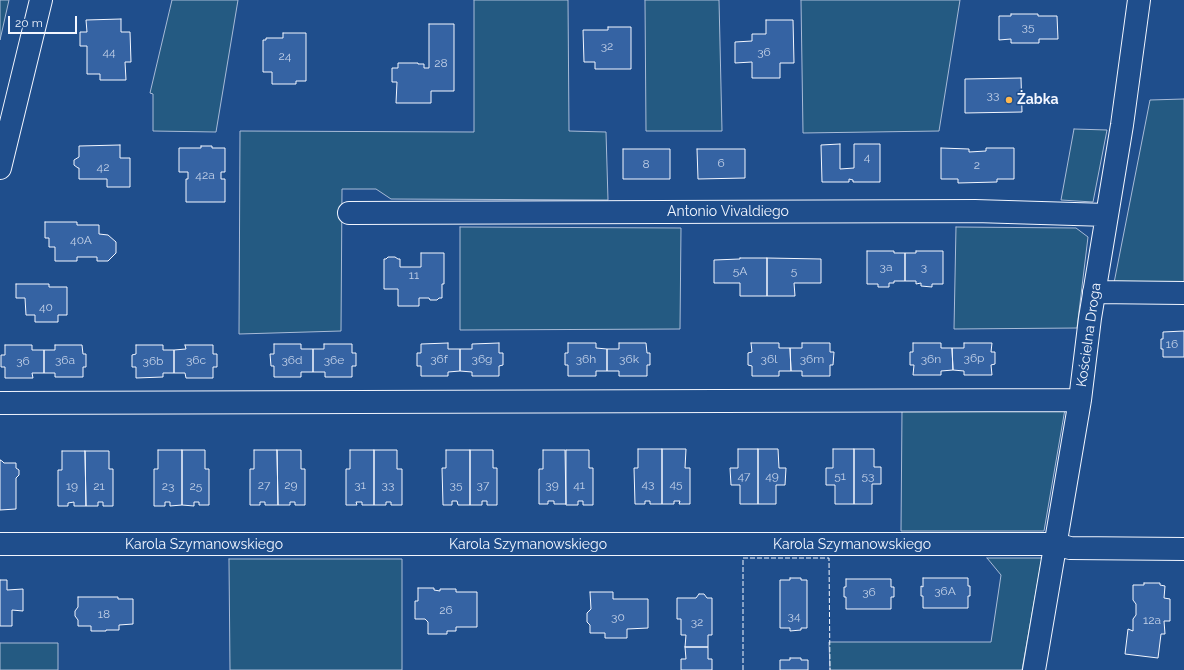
<!DOCTYPE html>
<html>
<head>
<meta charset="utf-8">
<style>
	body { margin:0 }
	#map { position:relative; width:1184px; height:670px; overflow:hidden; background:#1f4e8c; font-family:Raleway,sans-serif }
	canvas { display:block }
	.scale { position:absolute; left:8px; top:16px; width:69px; height:18px; box-sizing:border-box; border:2px solid #f2f6ff; border-top:0; padding-left:5px; font-size:12px; line-height:14px; white-space:nowrap; color:#f2f6ff; -webkit-text-stroke:3px #1f4e8c; paint-order:stroke }
</style>
</head>
<body>
<div id="map">
<canvas width="1184" height="670"></canvas>
<div class="scale">20 m</div>
</div>
<script>
const g = document.querySelector('canvas').getContext('2d');
g.lineJoin = 'round';
function fill(path, color) { g.fillStyle = color; g.fill(path, 'evenodd'); }
const poly = rows => new Path2D(rows.map(r => 'M' + r).join(''));
function strokePath(path, color, width, dash) { g.strokeStyle = color; g.lineWidth = width; g.lineCap = dash ? 'butt' : 'round'; g.setLineDash(dash || []); g.stroke(path); }
function write(font, color, halo, rows, align = 'center') {
  g.font = font + ' Raleway,sans-serif'; g.lineWidth = 3; g.setLineDash([]); g.textBaseline = 'middle'; g.strokeStyle = halo; g.fillStyle = color; for (const [text, x, y, turn = 0] of rows) {
    g.save(); g.translate(x, y); g.rotate((+turn || 0) * Math.PI / 180); g.textAlign = isNaN(turn) ? turn : align; if (halo) g.strokeText(text, 0, 0); g.fillText(text, 0, 0); g.restore();
  }
}
const green = poly([
	[0,0,9,0,0,40,0,0],
	[172,0,238,0,216,132,153,131,153,94,150,93,172,0],
	[474,0,568,0,569,131,606,132,608,200,391,199,376,189,342,189,341,331,239,334,240,131,474,132,474,0],
	[645,0,719,0,722,131,646,131,645,0],
	[801,0,960,0,939,131,803,133,801,0],
	[1184,99,1184,285,1113,288,1150,100,1184,99],
	[1074,129,1107,130,1093,202,1061,200,1074,129],
	[460,227,681,228,680,329,460,330,460,227],
	[956,227,1076,228,1088,237,1077,328,954,329,956,227],
	[1065,409,1044,531,901,531,902,410,1065,409],
	[987,558,1042,558,1022,670,830,670,829,642,991,642,1001,575,987,558],
	[229,559,402,559,402,670,230,670,229,559],
	[0,643,58,643,58,670,0,670,0,643]
]);
const building = poly([
	[1011,14,1038,14,1038,16,1057,16,1058,39,1039,39,1039,43,1011,43,1011,39,999,40,999,16,1011,16,1011,14],
	[121,19,121,32,130,32,131,62,125,62,126,80,100,80,100,74,87,74,87,46,80,46,80,32,87,32,86,20,121,19],
	[766,20,793,20,794,63,780,63,780,78,752,78,752,62,735,63,735,42,752,41,752,34,766,34,766,20],
	[429,24,454,24,454,91,431,91,431,103,396,103,397,82,392,82,392,68,398,68,398,63,418,63,418,64,424,64,424,68,429,68,429,24],
	[608,27,631,27,631,69,595,69,595,62,584,62,583,30,608,30,608,27],
	[283,33,306,33,306,81,296,81,296,84,272,84,272,72,263,72,263,40,266,40,266,38,283,38,283,33],
	[1021,78,1022,112,965,113,965,79,1021,78],
	[840,144,840,169,854,168,854,144,880,144,880,182,853,182,853,180,849,179,849,182,822,182,821,145,840,144],
	[120,145,120,158,130,158,130,187,107,187,107,179,79,179,79,168,78,168,74,165,74,160,79,157,79,146,120,145],
	[201,146,212,146,212,148,225,148,225,172,221,172,221,179,225,179,225,202,186,202,186,179,188,179,188,172,179,172,179,148,201,148,201,146],
	[941,148,969,149,969,152,986,151,986,148,1014,148,1014,179,997,179,997,182,958,183,958,179,941,179,941,148],
	[623,149,670,149,670,179,623,179,623,149],
	[697,149,745,149,745,178,698,179,697,149],
	[45,222,77,222,77,225,99,225,99,234,108,235,116,242,116,253,108,261,97,261,97,257,77,257,77,261,55,261,55,247,49,247,49,238,45,238,45,222],
	[867,251,894,251,894,253,905,253,905,281,894,281,894,283,889,283,889,287,878,287,878,284,867,284,867,251],
	[916,251,943,251,943,284,932,284,932,287,921,286,921,283,916,284,916,281,905,281,905,253,916,253,916,251],
	[421,253,444,253,444,284,442,284,442,298,439,298,437,300,430,300,429,298,419,298,419,306,398,306,398,289,384,289,384,259,386,259,388,257,395,257,398,259,400,259,400,267,421,267,421,253],
	[740,258,767,258,767,296,740,296,740,283,714,283,714,260,740,259,740,258],
	[767,258,821,259,821,283,794,283,795,296,767,296,767,258],
	[16,284,49,284,49,287,67,287,67,315,58,315,58,322,35,322,35,315,26,315,25,298,16,298,16,284],
	[1184,331,1184,357,1163,357,1163,349,1161,349,1161,339,1163,339,1163,332,1184,331],
	[448,343,448,349,460,349,460,371,448,372,448,376,421,376,421,366,417,366,417,353,421,353,421,344,448,343],
	[499,343,499,353,503,353,503,365,499,366,499,376,472,376,472,372,460,371,460,349,472,349,472,344,499,343],
	[568,343,596,343,596,348,607,349,607,371,596,371,596,376,568,376,568,365,565,365,565,353,568,353,568,343],
	[619,343,646,343,647,353,650,353,650,365,647,365,647,376,619,376,619,371,607,371,607,349,619,349,619,343],
	[751,343,779,343,779,348,790,348,791,371,779,371,779,376,752,376,752,366,748,365,748,353,752,352,751,343],
	[802,343,830,343,830,352,834,352,833,365,830,365,830,376,802,376,802,371,791,371,790,348,802,348,802,343],
	[913,343,941,343,941,348,952,348,953,370,941,371,941,375,913,375,914,365,910,365,910,352,913,352,913,343],
	[964,343,992,343,991,352,995,352,995,364,991,365,992,375,964,375,964,371,953,370,952,348,964,348,964,343],
	[274,344,301,344,301,349,313,349,313,372,301,372,301,377,274,377,274,366,271,366,270,354,274,354,274,344],
	[324,344,352,344,352,353,356,353,356,366,352,366,352,377,325,377,325,372,313,372,313,349,324,349,324,344],
	[5,345,32,345,32,350,44,350,44,373,32,373,33,378,5,378,5,367,1,367,1,355,5,355,5,345],
	[55,345,82,345,83,354,86,354,86,367,83,367,83,377,55,377,55,373,44,373,44,350,55,350,55,345],
	[136,345,163,345,163,350,174,350,174,373,163,373,163,377,136,378,136,367,132,367,132,355,136,354,136,345],
	[185,345,213,345,213,354,217,354,217,367,213,367,213,378,186,378,185,373,174,373,174,350,186,349,185,345],
	[638,449,662,449,662,504,650,504,650,501,645,501,645,504,635,504,634,468,638,468,638,449],
	[662,449,686,449,685,468,690,468,690,504,679,504,680,501,674,501,674,504,662,504,662,449],
	[738,449,758,449,758,504,740,504,740,485,731,485,730,468,738,468,738,449],
	[758,449,778,449,779,468,786,468,785,485,776,485,776,504,758,504,758,449],
	[833,449,854,449,854,504,835,504,835,485,826,485,826,468,833,468,833,449],
	[854,449,874,449,874,467,881,467,881,484,872,484,872,504,854,504,854,449],
	[158,450,182,450,182,505,170,506,170,502,165,502,165,506,154,506,154,469,158,469,158,450],
	[182,450,205,450,205,469,209,469,209,505,199,505,199,502,194,502,194,506,182,505,182,450],
	[254,450,277,450,278,505,265,505,265,502,260,502,260,505,250,505,250,469,254,469,254,450],
	[277,450,301,450,301,469,305,469,305,505,295,505,295,502,290,502,290,505,278,505,277,450],
	[350,450,374,450,374,505,362,505,362,502,356,502,357,505,346,505,346,469,350,469,350,450],
	[374,450,397,450,397,469,402,469,402,505,391,505,391,502,386,502,386,505,374,505,374,450],
	[446,450,470,450,470,505,458,505,457,501,452,501,452,505,443,505,442,468,446,468,446,450],
	[470,450,493,450,493,468,497,468,497,505,487,505,487,501,482,501,482,505,470,505,470,450],
	[543,450,565,450,566,504,554,504,554,501,548,501,548,504,539,504,539,469,543,469,543,450],
	[566,450,589,450,589,468,593,468,593,505,583,505,583,501,578,501,578,505,566,505,566,450],
	[62,451,85,451,86,506,74,506,74,502,68,503,68,506,58,506,58,470,62,470,62,451],
	[85,451,109,451,109,469,113,469,113,506,103,506,103,502,98,502,98,506,86,506,85,451],
	[0,460,2,461,4,463,16,463,16,468,19,470,19,475,16,478,16,509,0,510,0,460],
	[790,578,801,578,801,580,807,580,807,628,801,628,801,630,790,631,790,628,780,628,780,580,790,580,790,578],
	[923,578,968,578,968,586,970,586,970,596,968,596,968,608,923,608,923,596,921,596,921,586,923,587,923,578],
	[846,579,891,579,891,587,894,587,894,597,891,597,891,609,846,609,846,597,844,597,844,587,846,587,846,579],
	[0,580,7,580,7,590,23,589,23,611,12,610,12,626,0,626,0,580],
	[1144,583,1160,583,1160,585,1165,586,1164,598,1170,599,1170,621,1164,621,1165,634,1161,634,1158,658,1125,654,1128,629,1133,631,1133,619,1136,615,1136,604,1133,600,1133,585,1144,585,1144,583],
	[418,588,434,588,434,590,440,591,440,589,456,589,456,592,477,592,477,627,456,627,456,631,447,631,447,634,428,634,428,622,425,619,415,619,415,601,418,601,418,588],
	[590,592,613,592,613,599,648,599,648,628,627,629,627,638,605,638,605,633,590,633,590,625,587,622,587,613,591,609,590,592],
	[699,594,704,594,707,598,712,598,712,635,708,635,708,647,685,647,686,635,681,635,681,619,677,619,677,598,696,598,699,594],
	[78,597,118,597,118,599,133,599,133,624,119,625,119,630,106,630,106,631,91,631,91,626,78,626,78,620,75,616,75,611,78,607,78,597],
	[685,647,708,647,708,659,712,659,712,670,681,670,681,659,686,659,685,647],
	[790,658,801,658,801,660,808,660,808,670,780,670,780,660,790,660,790,658]
]);
const minor = poly([
	[0,168,41,0],
	[349,213,975,211,1107,215],
	[1094,292,1184,293],
	[0,403,1080,400],
	[0,544,1055,544,1070,548,1184,549],
	[1034,670,1080,400,1090,318,1122,125,1139,0]
]);
const fence = poly([
	[743,670,743,558,829,558,830,670]
]);
const markers = [
	[1009,100,4,"#ffb74d"]
];
const numberNames = [
	["35",1028,27],
	["32",607,46],
	["44",109,52],
	["36",764,52],
	["24",285,56],
	["28",441,63],
	["33",993,95],
	["4",867,157],
	["6",721,163],
	["8",646,164],
	["2",977,165],
	["42",103,167],
	["42a",205,175],
	["40A",81,240],
	["3a",886,267],
	["3",924,267],
	["5A",740,271],
	["5",794,271],
	["11",414,275],
	["40",46,307],
	["16",1172,344],
	["36p",974,358],
	["36f",439,359],
	["36g",482,359],
	["36h",586,359],
	["36k",629,359],
	["36l",769,359],
	["36m",812,359],
	["36n",931,359],
	["36a",65,360],
	["36c",196,360],
	["36d",292,360],
	["36e",334,360],
	["36",23,361],
	["36b",153,361],
	["47",744,476],
	["49",772,476],
	["51",840,476],
	["53",868,476],
	["43",648,484],
	["45",676,484],
	["27",264,485],
	["29",291,485],
	["31",360,485],
	["33",388,485],
	["35",456,485],
	["37",483,485],
	["39",552,485],
	["41",579,485],
	["19",72,486],
	["21",99,486],
	["23",168,486],
	["25",196,486],
	["36A",945,591],
	["36",869,592],
	["26",446,610],
	["18",104,614],
	["34",794,616],
	["30",618,617],
	["12a",1152,620],
	["32",697,622]
];
const poiNames = [
	["Żabka",1017,100]
];
const streetNames = [
	["Antonio Vivaldiego",728,212],
	["Kościelna Droga",1089,335,-82],
	["Karola Szymanowskiego",204,545],
	["Karola Szymanowskiego",528,545],
	["Karola Szymanowskiego",852,545]
];
fill(green, '#245a82');
strokePath(green, '#a8bbd7', 1);
fill(building, '#3563a3');
strokePath(building, '#f2f6ff', 1);
strokePath(minor, '#f2f6ff', 24);
strokePath(minor, '#1f4e8c', 22);
strokePath(fence, '#f2f6ff', 1, [5, 2]);
for (const [x, y, r, color] of markers) { const dot = new Path2D(); dot.arc(x, y, r, 0, 2 * Math.PI); g.fillStyle = color; g.fill(dot); strokePath(dot, '#1f4e8c', 1.5); }
write('12px', '#c3d1e8', null, numberNames);
write('bold 14px', '#f2f6ff', '#1f4e8c', poiNames, 'left');
write('14px', '#f2f6ff', '#1f4e8c', streetNames);
</script>
</body>
</html>
